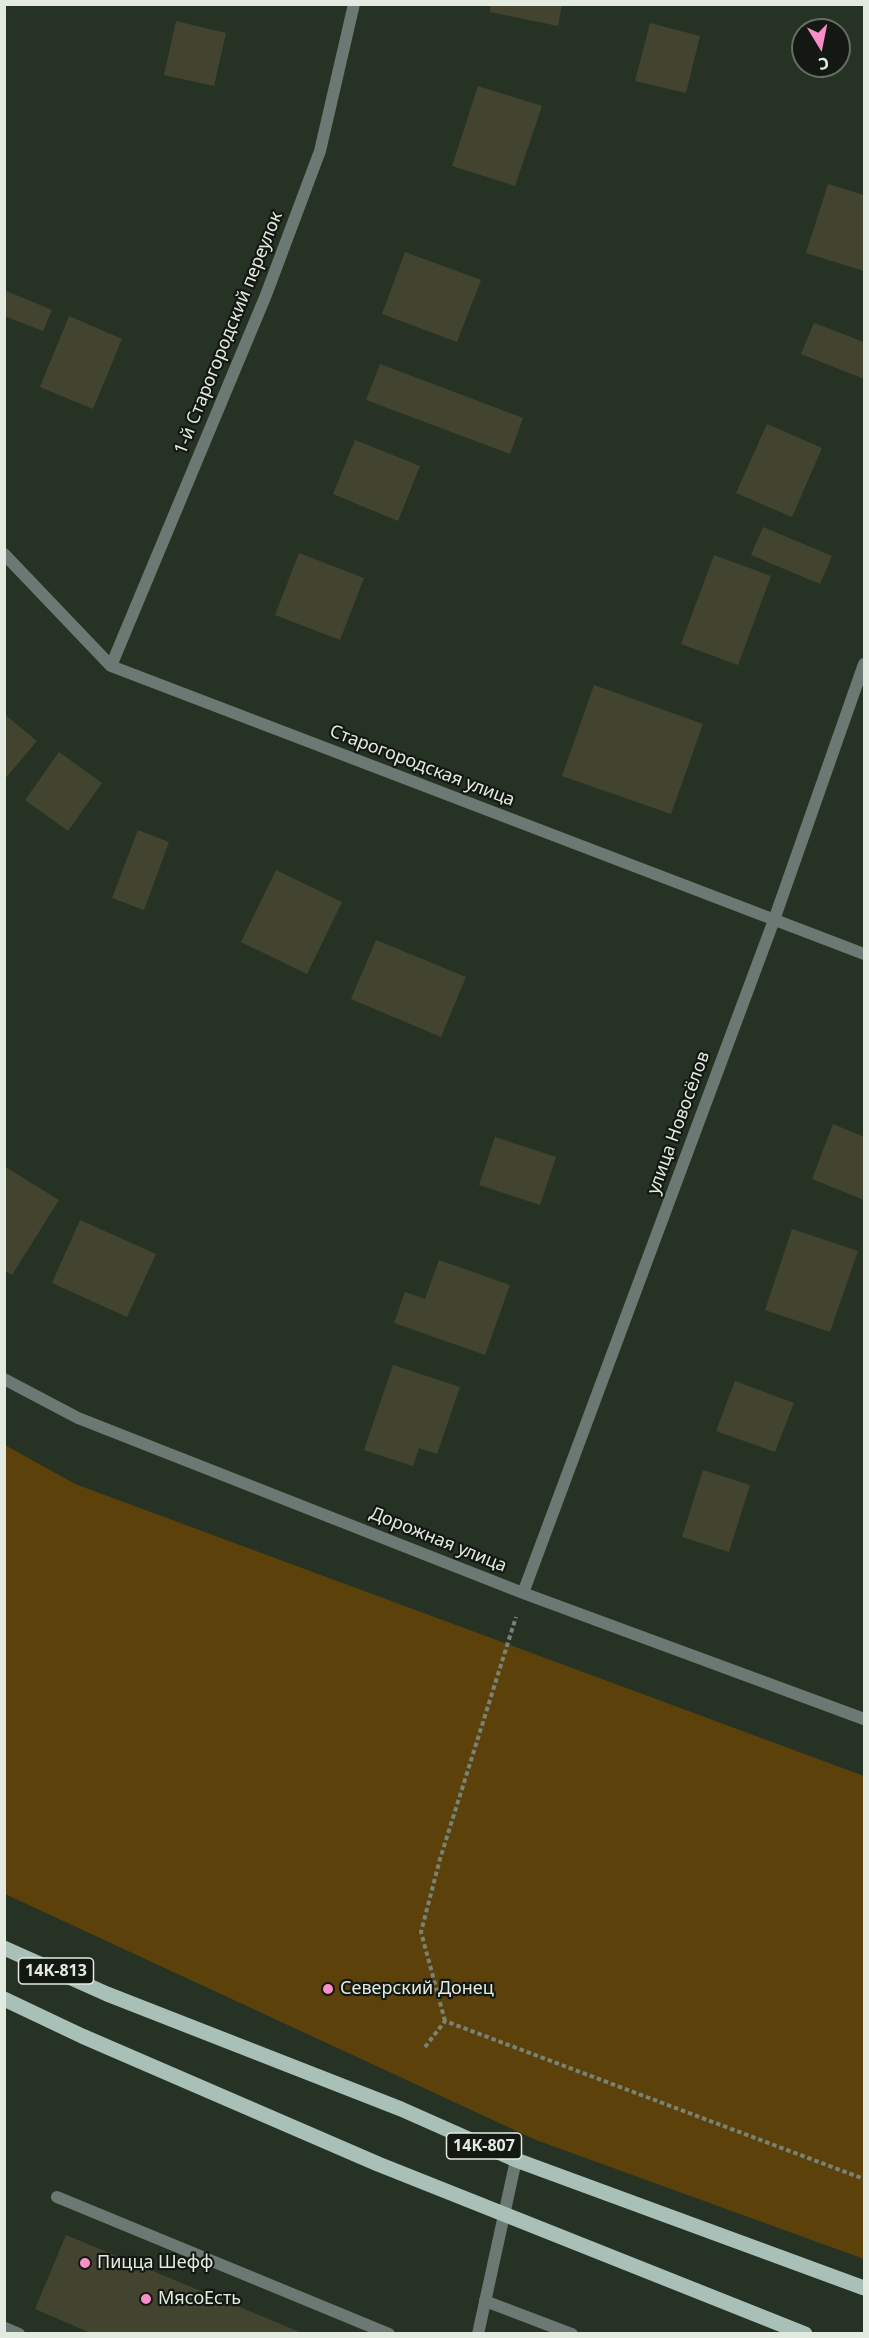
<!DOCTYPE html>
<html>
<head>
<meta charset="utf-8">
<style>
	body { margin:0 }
	#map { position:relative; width:869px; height:2338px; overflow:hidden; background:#263324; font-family:"Noto Sans",sans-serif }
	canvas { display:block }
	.frame { position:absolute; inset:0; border:6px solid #e3ebe1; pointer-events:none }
	.north { position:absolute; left:791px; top:18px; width:60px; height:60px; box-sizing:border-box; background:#131912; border:2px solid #666d65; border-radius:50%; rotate:170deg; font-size:16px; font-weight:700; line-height:24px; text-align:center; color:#e3ebe1 }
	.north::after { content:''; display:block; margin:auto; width:21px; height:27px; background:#fa8fc7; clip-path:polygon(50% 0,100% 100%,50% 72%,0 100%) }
</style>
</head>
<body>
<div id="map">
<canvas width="869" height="2338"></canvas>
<div class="frame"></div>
<div class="north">С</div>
</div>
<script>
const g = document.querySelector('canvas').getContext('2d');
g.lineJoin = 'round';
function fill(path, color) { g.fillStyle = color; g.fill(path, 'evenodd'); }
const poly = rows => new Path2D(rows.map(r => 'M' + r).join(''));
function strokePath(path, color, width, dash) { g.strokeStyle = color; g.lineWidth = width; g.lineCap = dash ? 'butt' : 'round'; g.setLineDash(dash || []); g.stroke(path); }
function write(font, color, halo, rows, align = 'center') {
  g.font = font + ' "Noto Sans",sans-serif'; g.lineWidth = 4.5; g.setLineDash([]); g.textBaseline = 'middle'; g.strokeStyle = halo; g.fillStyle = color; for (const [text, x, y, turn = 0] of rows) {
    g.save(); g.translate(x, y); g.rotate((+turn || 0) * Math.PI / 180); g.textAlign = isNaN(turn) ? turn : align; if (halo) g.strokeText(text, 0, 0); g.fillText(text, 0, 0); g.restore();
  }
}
const green = poly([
	[5,1445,75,1484,864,1776,864,2259,536,2140,5,1894]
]);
const building = poly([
	[491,4,562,4,558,26,490,12],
	[176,21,226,33,214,86,164,75],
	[650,23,700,36,686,93,635,81],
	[478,86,542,106,515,186,452,166],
	[828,184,864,195,864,271,806,253],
	[405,252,481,280,457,342,382,314],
	[4,290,52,310,43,331,4,316],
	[69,316,122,339,93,409,40,387],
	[814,323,864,342,864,379,801,354],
	[380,364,523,418,510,454,366,400],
	[767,424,822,448,792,517,736,493],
	[355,440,420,466,398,521,333,494],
	[763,527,832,556,820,584,751,555],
	[299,553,364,578,340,640,275,615],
	[714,555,771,576,738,665,681,644],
	[594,685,703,724,671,814,562,776],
	[4,714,37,741,4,780],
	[59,752,102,783,68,831,25,800],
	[138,830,169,842,144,910,112,898],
	[276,870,342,902,307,974,241,942],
	[376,940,466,977,441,1037,351,999],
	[833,1124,864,1137,864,1200,812,1179],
	[495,1137,556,1157,540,1205,479,1185],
	[4,1166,59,1200,12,1275,4,1270],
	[80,1220,156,1254,127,1317,52,1283],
	[792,1229,858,1251,830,1332,765,1310],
	[439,1260,510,1285,485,1355,394,1323,405,1292,425,1299],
	[393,1365,460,1387,437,1454,419,1448,413,1466,364,1450],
	[735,1381,794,1403,775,1452,716,1431],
	[703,1470,750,1485,729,1552,682,1537],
	[66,2235,302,2333,302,2334,93,2334,35,2309]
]);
const path = poly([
	[445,2021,421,1932,440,1859,516,1617],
	[425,2047,445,2021,864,2179]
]);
const lane = poly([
	[57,2197,389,2334],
	[485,2301,572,2334],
	[5,2328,19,2334]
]);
const street = poly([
	[4,554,111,666,864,954],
	[111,666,266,295,320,151,354,4],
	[4,1379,78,1418,523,1593,864,1719],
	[523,1593,774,920,864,664],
	[478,2334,516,2160]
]);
const primary = poly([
	[4,1948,107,1994,401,2109,516,2160,864,2288],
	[4,1999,82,2036,378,2164,805,2334]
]);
const markers = [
	[328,1989,6,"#fa8fc7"],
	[85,2263,6,"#fa8fc7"],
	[146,2299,6,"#fa8fc7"]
];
const shields = [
	[56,1971,75],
	[484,2146,75]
];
const shieldNames = [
	["14К-813",56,1971],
	["14К-807",484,2146]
];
const streetNames = [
	["1-й Старогородский переулок",229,333,-68],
	["Старогородская улица",422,766,21],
	["улица Новосёлов",679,1123,-70],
	["Дорожная улица",438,1540,22]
];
const poiNames = [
	["Северский Донец",340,1989],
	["Пицца Шефф",97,2263],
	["МясоЕсть",158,2299]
];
fill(green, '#5c410a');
fill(building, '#43442f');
strokePath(path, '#788376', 4, [4.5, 3]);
strokePath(lane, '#6c7873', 12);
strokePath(street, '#6c7873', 12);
strokePath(primary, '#a9c0b8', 15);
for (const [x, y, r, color] of markers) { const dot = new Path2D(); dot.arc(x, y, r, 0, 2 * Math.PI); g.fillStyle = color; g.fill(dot); strokePath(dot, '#131912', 2); }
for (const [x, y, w] of shields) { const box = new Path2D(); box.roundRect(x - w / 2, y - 13, w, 26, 4.5); g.fillStyle = '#131912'; g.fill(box); strokePath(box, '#e3ebe1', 1.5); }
write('bold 16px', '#e3ebe1', null, shieldNames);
write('18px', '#e3ebe1', '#131912', streetNames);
write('18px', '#e3ebe1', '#131912', poiNames, 'left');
</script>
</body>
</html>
